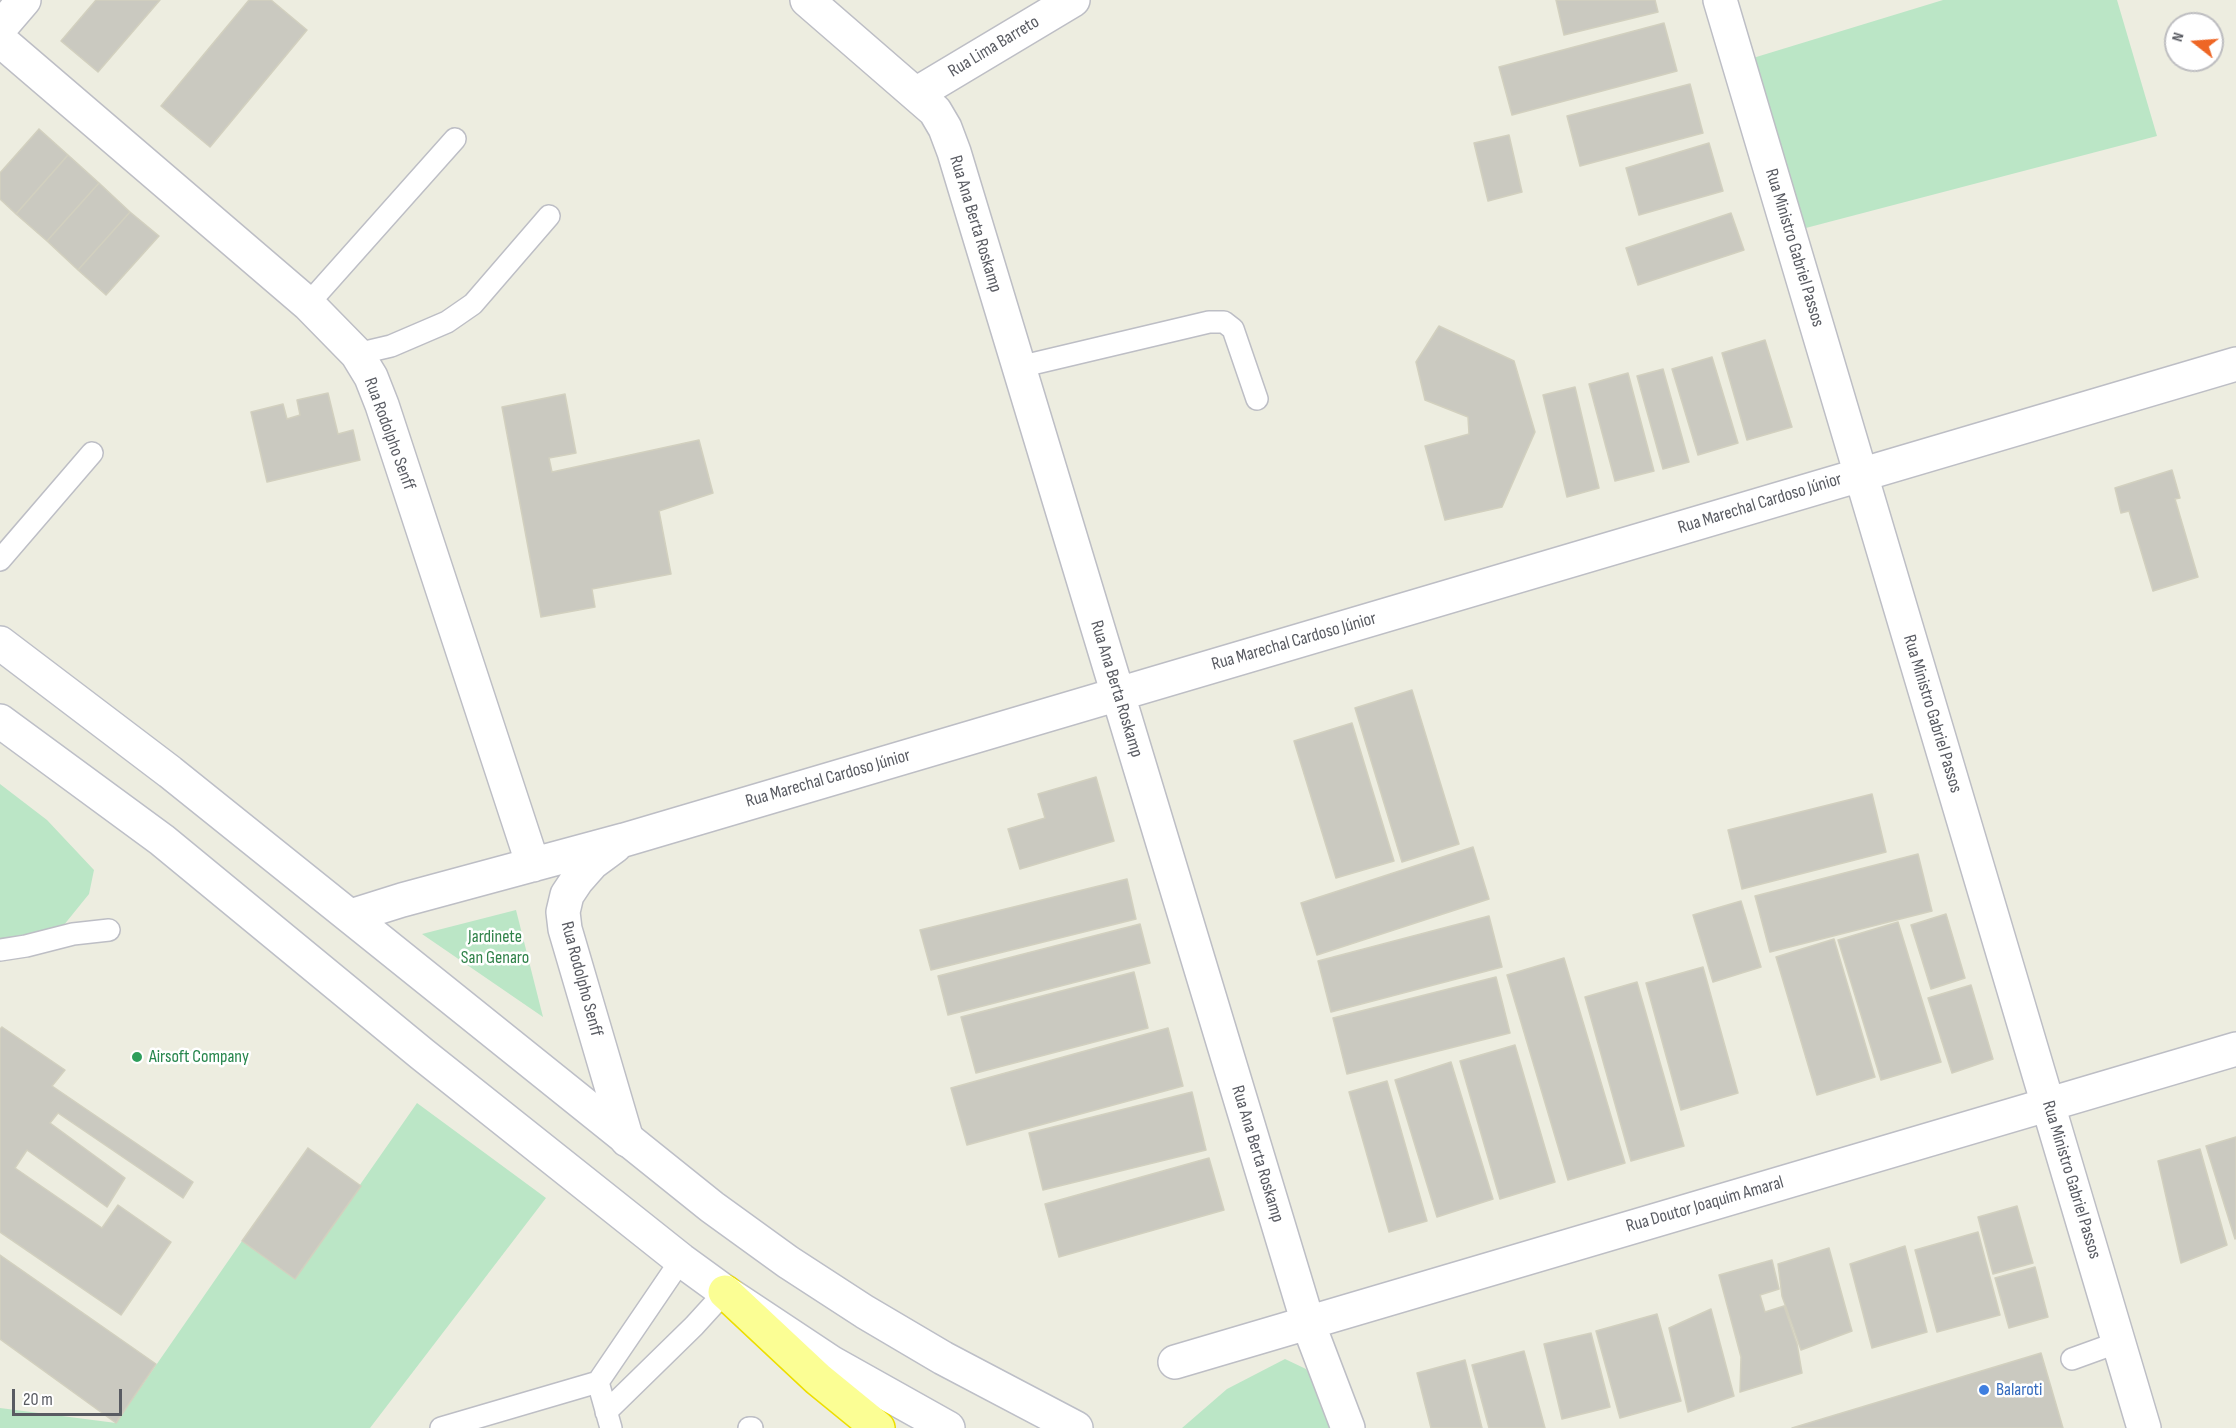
<!DOCTYPE html>
<html>
<head>
<meta charset="utf-8">
<style>
	body { margin:0 }
	#map { position:relative; width:2236px; height:1428px; overflow:hidden; background:#edede0; font-family:"Sofia Sans Condensed",sans-serif }
	canvas { display:block }
	.north { position:absolute; left:2164px; top:12px; width:60px; height:60px; box-sizing:border-box; background:#fff; border:2px solid #bdbdc0; border-radius:50%; rotate:287deg; font-size:16px; font-weight:700; line-height:24px; text-align:center; color:#595b62 }
	.north::after { content:''; display:block; margin:auto; width:21px; height:27px; background:#ee6625; clip-path:polygon(50% 0,100% 100%,50% 72%,0 100%) }
	.scale { position:absolute; left:12px; top:1389px; width:110px; height:27px; box-sizing:border-box; border:3px solid #595b62; border-top:0; padding-left:8px; font-size:18px; line-height:21px; white-space:nowrap; color:#595b62; -webkit-text-stroke:4px #fff; paint-order:stroke }
</style>
</head>
<body>
<div id="map">
<canvas width="2236" height="1428"></canvas>
<div class="north">N</div>
<div class="scale">20 m</div>
</div>
<script>
const g = document.querySelector('canvas').getContext('2d');
g.lineJoin = 'round';
function fill(path, color) { g.fillStyle = color; g.fill(path, 'evenodd'); }
const poly = rows => new Path2D(rows.map(r => 'M' + r).join(''));
function strokePath(path, color, width, dash) { g.strokeStyle = color; g.lineWidth = width; g.lineCap = dash ? 'butt' : 'round'; g.setLineDash(dash || []); g.stroke(path); }
function write(font, color, halo, rows, align = 'center') {
  g.font = font + ' "Sofia Sans Condensed",sans-serif'; g.lineWidth = 5; g.setLineDash([]); g.textBaseline = 'middle'; g.strokeStyle = halo; g.fillStyle = color; for (const [text, x, y, turn = 0] of rows) {
    g.save(); g.translate(x, y); g.rotate((+turn || 0) * Math.PI / 180); g.textAlign = isNaN(turn) ? turn : align; if (halo) g.strokeText(text, 0, 0); g.fillText(text, 0, 0); g.restore();
  }
}
const green = poly([
	[1943,0,2117,0,2157,136,1802,229,1753,58],
	[0,784,47,820,94,870,89,894,55,936,0,944],
	[516,910,543,1017,422,934],
	[417,1103,546,1198,370,1428,0,1428,0,1408,116,1423,242,1241,295,1278],
	[1285,1359,1306,1369,1317,1386,1331,1428,1182,1428,1227,1389]
]);
const building = poly([
	[96,0,160,0,98,72,61,41,96,0],
	[249,0,271,0,307,30,210,147,161,106,249,0],
	[1556,0,1655,0,1658,12,1564,35,1556,0],
	[1664,23,1677,71,1512,115,1499,67,1664,23],
	[1690,84,1703,133,1580,166,1567,116,1690,84],
	[39,129,68,155,16,214,0,199,0,173,39,129],
	[1509,135,1522,192,1488,201,1474,143,1509,135],
	[1709,143,1723,191,1639,215,1626,168,1709,143],
	[68,155,99,183,47,241,16,214,68,155],
	[99,183,130,212,78,270,47,241,99,183],
	[130,212,159,236,106,295,78,270,130,212],
	[1731,213,1744,250,1638,285,1626,248,1731,213],
	[1439,326,1514,361,1535,432,1502,507,1445,520,1425,446,1469,434,1468,417,1425,400,1416,362,1439,326],
	[1765,340,1792,427,1747,440,1722,353,1765,340],
	[1712,357,1738,443,1698,455,1672,369,1712,357],
	[1663,369,1689,462,1663,469,1637,376,1663,369],
	[1628,373,1654,471,1615,481,1589,384,1628,373],
	[1575,387,1599,488,1567,497,1543,395,1575,387],
	[328,393,338,434,353,430,360,460,267,482,251,412,283,404,287,419,300,415,297,400,328,393],
	[565,394,576,453,549,458,552,472,699,440,713,493,659,511,671,574,592,589,595,607,541,617,502,407,565,394],
	[2172,470,2180,498,2175,499,2198,577,2153,591,2129,511,2121,513,2115,488,2172,470],
	[1412,690,1459,844,1402,862,1355,708,1412,690],
	[1352,723,1394,861,1336,878,1294,741,1352,723],
	[1096,777,1114,841,1020,869,1008,829,1045,818,1038,794,1096,777],
	[1872,794,1886,852,1742,889,1728,830,1872,794],
	[1473,847,1489,899,1317,955,1301,903,1473,847],
	[1918,854,1932,911,1770,952,1755,896,1918,854],
	[1127,879,1136,919,931,970,920,930,1127,879],
	[1741,901,1761,967,1713,982,1693,915,1741,901],
	[1946,914,1965,978,1931,989,1911,925,1946,914],
	[1489,916,1502,967,1331,1012,1318,961,1489,916],
	[1898,922,1941,1062,1881,1080,1838,940,1898,922],
	[1140,924,1150,963,948,1015,938,976,1140,924],
	[1834,939,1875,1077,1817,1095,1776,957,1834,939],
	[1564,958,1625,1163,1568,1180,1507,975,1564,958],
	[1703,967,1738,1093,1681,1110,1646,983,1703,967],
	[1134,972,1148,1028,976,1073,961,1017,1134,972],
	[1496,977,1510,1033,1347,1074,1333,1018,1496,977],
	[1637,982,1684,1146,1631,1161,1585,997,1637,982],
	[1971,985,1993,1059,1952,1073,1928,998,1971,985],
	[2,1027,65,1070,52,1086,193,1182,183,1198,58,1113,50,1123,125,1178,107,1207,27,1150,15,1168,102,1228,118,1205,171,1242,121,1315,0,1232,0,1029,2,1027],
	[1168,1028,1183,1086,967,1145,951,1088,1168,1028],
	[1515,1045,1555,1182,1500,1199,1460,1061,1515,1045],
	[1451,1062,1493,1199,1437,1217,1395,1080,1451,1062],
	[1387,1081,1427,1221,1389,1232,1349,1092,1387,1081],
	[1192,1092,1206,1150,1043,1190,1029,1133,1192,1092],
	[2236,1137,2236,1238,2235,1239,2206,1146,2236,1137],
	[308,1148,361,1186,295,1279,242,1241,308,1148],
	[2200,1149,2227,1245,2181,1263,2158,1161,2200,1149],
	[1209,1158,1224,1210,1059,1257,1045,1204,1209,1158],
	[2017,1206,2033,1263,1993,1274,1978,1217,2017,1206],
	[1978,1232,2000,1315,1937,1332,1915,1250,1978,1232],
	[1905,1246,1927,1332,1872,1348,1850,1264,1905,1246],
	[1829,1248,1852,1331,1801,1350,1782,1296,1778,1264,1829,1248],
	[0,1255,156,1364,116,1423,0,1339,0,1255],
	[1772,1260,1779,1289,1760,1295,1765,1312,1784,1306,1797,1344,1802,1373,1740,1392,1741,1357,1719,1275,1772,1260],
	[2035,1267,2048,1317,2009,1328,1995,1278,2035,1267],
	[1711,1309,1734,1396,1688,1412,1669,1328,1711,1309],
	[1657,1314,1681,1401,1620,1418,1596,1331,1657,1314],
	[1591,1333,1610,1407,1562,1419,1544,1344,1591,1333],
	[1524,1351,1545,1428,1489,1428,1472,1365,1524,1351],
	[2041,1353,2063,1428,1792,1428,2041,1353],
	[1465,1360,1482,1428,1431,1428,1417,1373,1465,1360]
]);
const service = poly([
	[308,304,455,139],
	[357,354,391,346,447,322,473,304,549,216],
	[1019,367,1209,322,1224,322,1233,329,1257,399],
	[0,560,92,453],
	[0,950,26,946,73,934,109,930],
	[2072,1359,2119,1342],
	[598,1382,681,1260],
	[606,1412,694,1326,725,1292],
	[441,1428,598,1382,611,1428],
	[749,1428,752,1428]
]);
const minor = poly([
	[807,0,935,111,945,128,954,152,1308,1323,1348,1428],
	[1720,0,2144,1428],
	[0,28,24,0],
	[0,40,308,304,357,354,371,377,382,405,533,865],
	[916,94,1073,0],
	[615,846,592,863,577,880,567,895,563,912,565,929,627,1140],
	[351,916,402,900,624,840,2236,364],
	[1175,1362,2236,1049]
]);
const secondary = poly([
	[0,643,170,772,712,1207,788,1262,865,1312,943,1358,1076,1428],
	[0,721,162,840,422,1054,681,1260,725,1292,832,1363,948,1428]
]);
const trunk = poly([
	[725,1292,818,1379,878,1428]
]);
const markers = [
	[137,1057,6,"#2e9e5b"],
	[1984,1390,6,"#3f7fe0"]
];
const streetNames = [
	["Rua Lima Barreto",994,47,-31],
	["Rua Ana Berta Roskamp",975,224,73],
	["Rua Ministro Gabriel Passos",1794,248,73],
	["Rua Rodolpho Senff",389,434,70],
	["Rua Marechal Cardoso Júnior",1760,504,-17],
	["Rua Marechal Cardoso Júnior",1294,642,-16],
	["Rua Ana Berta Roskamp",1116,689,73],
	["Rua Ministro Gabriel Passos",1932,714,73],
	["Rua Marechal Cardoso Júnior",828,779,-16],
	["Rua Rodolpho Senff",581,979,75],
	["Rua Ana Berta Roskamp",1257,1154,73],
	["Rua Ministro Gabriel Passos",2071,1180,73],
	["Rua Doutor Joaquim Amaral",1705,1205,-16]
];
const parkNames = [
	["Jardinete",495,937],
	["San Genaro",495,958]
];
const leisureNames = [
	["Airsoft Company",149,1057]
];
const shopNames = [
	["Balaroti",1996,1390]
];
fill(green, '#bbe6c6');
fill(building, '#cac9c0');
strokePath(building, '#d2d0bf', 1.5);
strokePath(service, '#bdbec5', 24);
strokePath(minor, '#bdbec5', 36);
strokePath(secondary, '#bdbfc7', 36);
strokePath(trunk, '#edde00', 36);
strokePath(service, '#fff', 21);
strokePath(minor, '#fff', 33);
strokePath(secondary, '#fff', 33);
strokePath(trunk, '#fbfe94', 33);
for (const [x, y, r, color] of markers) { const dot = new Path2D(); dot.arc(x, y, r, 0, 2 * Math.PI); g.fillStyle = color; g.fill(dot); strokePath(dot, '#fff', 2); }
write('18px', '#595b62', '#fff', streetNames);
write('18px', '#308249', '#fff', parkNames);
write('18px', '#27864d', '#fff', leisureNames, 'left');
write('18px', '#366cbe', '#fff', shopNames, 'left');
</script>
</body>
</html>
